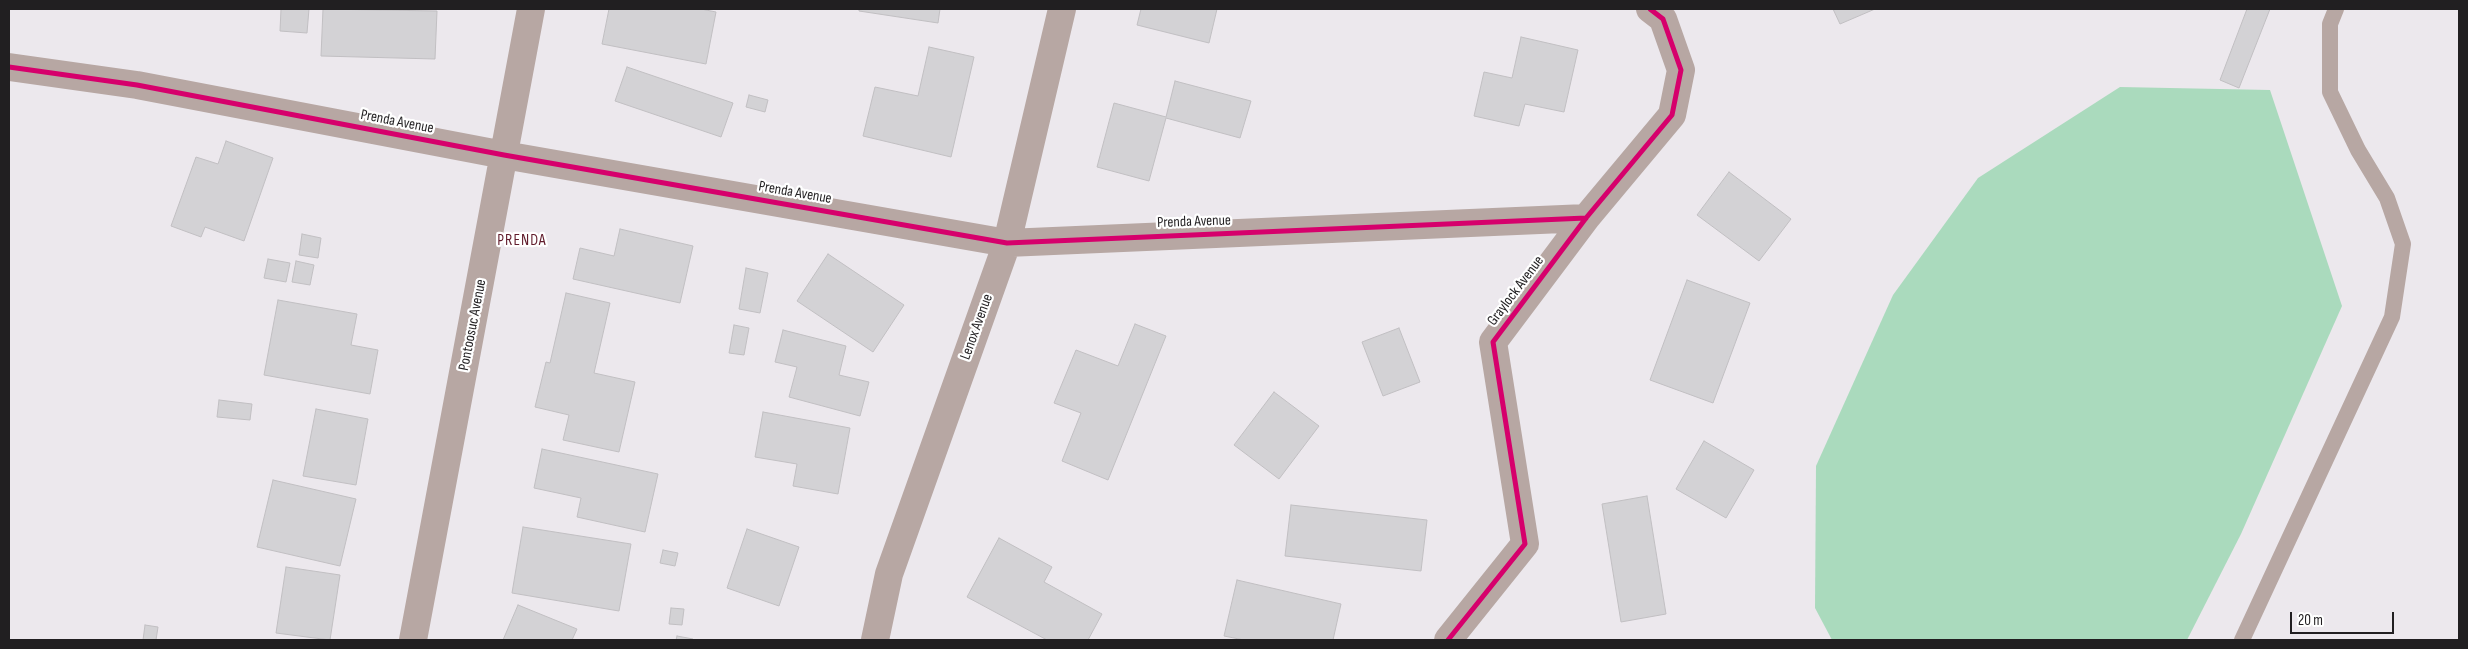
<!DOCTYPE html>
<html>
<head>
<meta charset="utf-8">
<style>
	body { margin:0 }
	#map { position:relative; width:2468px; height:649px; overflow:hidden; background:#ece8ed; font-family:"Sofia Sans Condensed",sans-serif }
	canvas { display:block }
	.frame { position:absolute; inset:0; border:10px solid #211f21; pointer-events:none }
	.scale { position:absolute; left:2290px; top:612px; width:104px; height:22px; box-sizing:border-box; border:2px solid #211f21; border-top:0; padding-left:6px; font-size:15px; line-height:18px; white-space:nowrap; color:#211f21; -webkit-text-stroke:4px #fff; paint-order:stroke }
</style>
</head>
<body>
<div id="map">
<canvas width="2468" height="649"></canvas>
<div class="frame"></div>
<div class="scale">20 m</div>
</div>
<script>
const g = document.querySelector('canvas').getContext('2d');
g.lineJoin = 'round';
function fill(path, color) { g.fillStyle = color; g.fill(path, 'evenodd'); }
const poly = rows => new Path2D(rows.map(r => 'M' + r).join(''));
function strokePath(path, color, width, dash) { g.strokeStyle = color; g.lineWidth = width; g.lineCap = dash ? 'butt' : 'round'; g.setLineDash(dash || []); g.stroke(path); }
function write(font, color, halo, rows, align = 'center') {
  g.font = font + ' "Sofia Sans Condensed",sans-serif'; g.lineWidth = 4.5; g.setLineDash([]); g.textBaseline = 'middle'; g.strokeStyle = halo; g.fillStyle = color; for (const [text, x, y, turn = 0] of rows) {
    g.save(); g.translate(x, y); g.rotate((+turn || 0) * Math.PI / 180); g.textAlign = isNaN(turn) ? turn : align; if (halo) g.strokeText(text, 0, 0); g.fillText(text, 0, 0); g.restore();
  }
}
const forest = poly([
	[2120,87,2270,90,2342,306,2241,534,2187,640,1832,640,1815,608,1816,466,1893,295,1978,178]
]);
const building = poly([
	[281,9,309,9,307,33,280,31,281,9],
	[323,9,437,11,435,59,321,56,323,9],
	[609,9,701,9,716,12,706,64,602,44,609,9],
	[859,9,940,9,938,23,859,11,859,9],
	[1141,9,1217,9,1209,43,1137,25,1141,9],
	[1833,9,1875,9,1840,24,1833,9],
	[2247,9,2270,9,2239,88,2220,80,2247,9],
	[1521,37,1578,50,1564,112,1525,104,1519,126,1474,116,1484,72,1512,78,1521,37],
	[929,47,974,57,951,157,863,136,875,87,918,96,929,47],
	[627,67,733,103,721,137,615,101,627,67],
	[1175,81,1251,101,1240,138,1166,118,1149,181,1097,167,1114,103,1166,117,1175,81],
	[749,95,768,100,765,112,746,107,749,95],
	[226,141,273,158,244,241,205,227,201,237,171,226,196,157,218,164,226,141],
	[1729,172,1791,219,1759,261,1697,215,1729,172],
	[620,229,693,246,680,303,573,279,580,248,614,256,620,229],
	[302,234,321,238,318,258,299,255,302,234],
	[828,254,904,305,873,352,797,301,828,254],
	[268,259,290,263,286,282,264,278,268,259],
	[296,261,314,265,310,285,292,282,296,261],
	[746,268,768,273,760,313,739,309,746,268],
	[1687,280,1750,303,1713,403,1650,380,1687,280],
	[566,293,610,303,594,373,635,382,619,452,563,440,569,415,535,407,546,362,550,363,566,293],
	[278,300,357,314,351,345,378,350,370,394,264,375,278,300],
	[1135,324,1166,336,1108,480,1062,461,1081,413,1054,403,1076,350,1118,366,1135,324],
	[734,325,749,328,744,355,729,353,734,325],
	[1399,328,1420,382,1383,396,1362,342,1399,328],
	[783,330,846,346,839,375,869,382,860,416,789,397,797,367,775,362,783,330],
	[1274,392,1319,426,1279,479,1234,445,1274,392],
	[219,400,252,404,250,420,217,417,219,400],
	[316,409,368,419,356,485,303,476,316,409],
	[763,412,850,428,838,494,793,486,797,464,755,457,763,412],
	[1704,441,1754,470,1726,518,1676,489,1704,441],
	[542,449,658,474,645,532,577,517,581,498,534,488,542,449],
	[273,480,356,499,340,566,257,547,273,480],
	[1647,496,1666,614,1621,622,1602,504,1647,496],
	[1291,505,1427,520,1421,571,1285,556,1291,505],
	[523,527,631,544,619,611,512,593,523,527],
	[747,529,799,547,779,606,727,588,747,529],
	[999,538,1052,567,1044,582,1102,614,1088,640,1047,640,967,597,999,538],
	[663,550,678,553,675,566,660,563,663,550],
	[286,567,340,575,330,640,276,633,286,567],
	[1237,580,1341,604,1333,640,1244,640,1224,636,1237,580],
	[518,605,577,629,572,640,503,640,518,605],
	[671,608,684,609,682,625,669,624,671,608],
	[145,625,158,627,156,640,143,640,145,625],
	[677,636,693,639,693,640,676,640,677,636]
]);
const lane = poly([
	[2242,640,2392,317,2403,244,2387,198,2358,150,2330,92,2330,24,2336,9]
]);
const street = poly([
	[9,67,137,85,504,155,1007,243,1586,218],
	[413,640,531,9],
	[875,640,889,574,1007,243,1062,9],
	[1448,640,1525,544,1493,342,1586,218,1672,115,1681,70,1663,19,1650,9]
]);
const cycleway = poly([
	[9,67,137,85,504,155,1007,243,1586,218],
	[1448,640,1525,544,1493,342,1586,218,1672,115,1681,70,1663,19,1650,9]
]);
const streetNames = [
	["Prenda Avenue",397,122,11],
	["Prenda Avenue",795,193,10],
	["Prenda Avenue",1194,222,-2],
	["Graylock Avenue",1516,291,-53],
	["Pontoosuc Avenue",473,325,-79],
	["Lenox Avenue",977,327,-70]
];
const neighbourhoodNames = [
	["PRENDA",522,241]
];
fill(forest, '#aadabd');
fill(building, '#d3d2d5');
strokePath(building, '#c1bfc2', 1);
strokePath(lane, '#b7a7a3', 16);
strokePath(street, '#b7a7a3', 28);
strokePath(cycleway, '#d6006c', 5);
write('15px', '#211f21', '#fff', streetNames);
g.letterSpacing = '1px';
write('16px', '#611c2c', '#fff', neighbourhoodNames);
g.letterSpacing = '0px';
</script>
</body>
</html>
